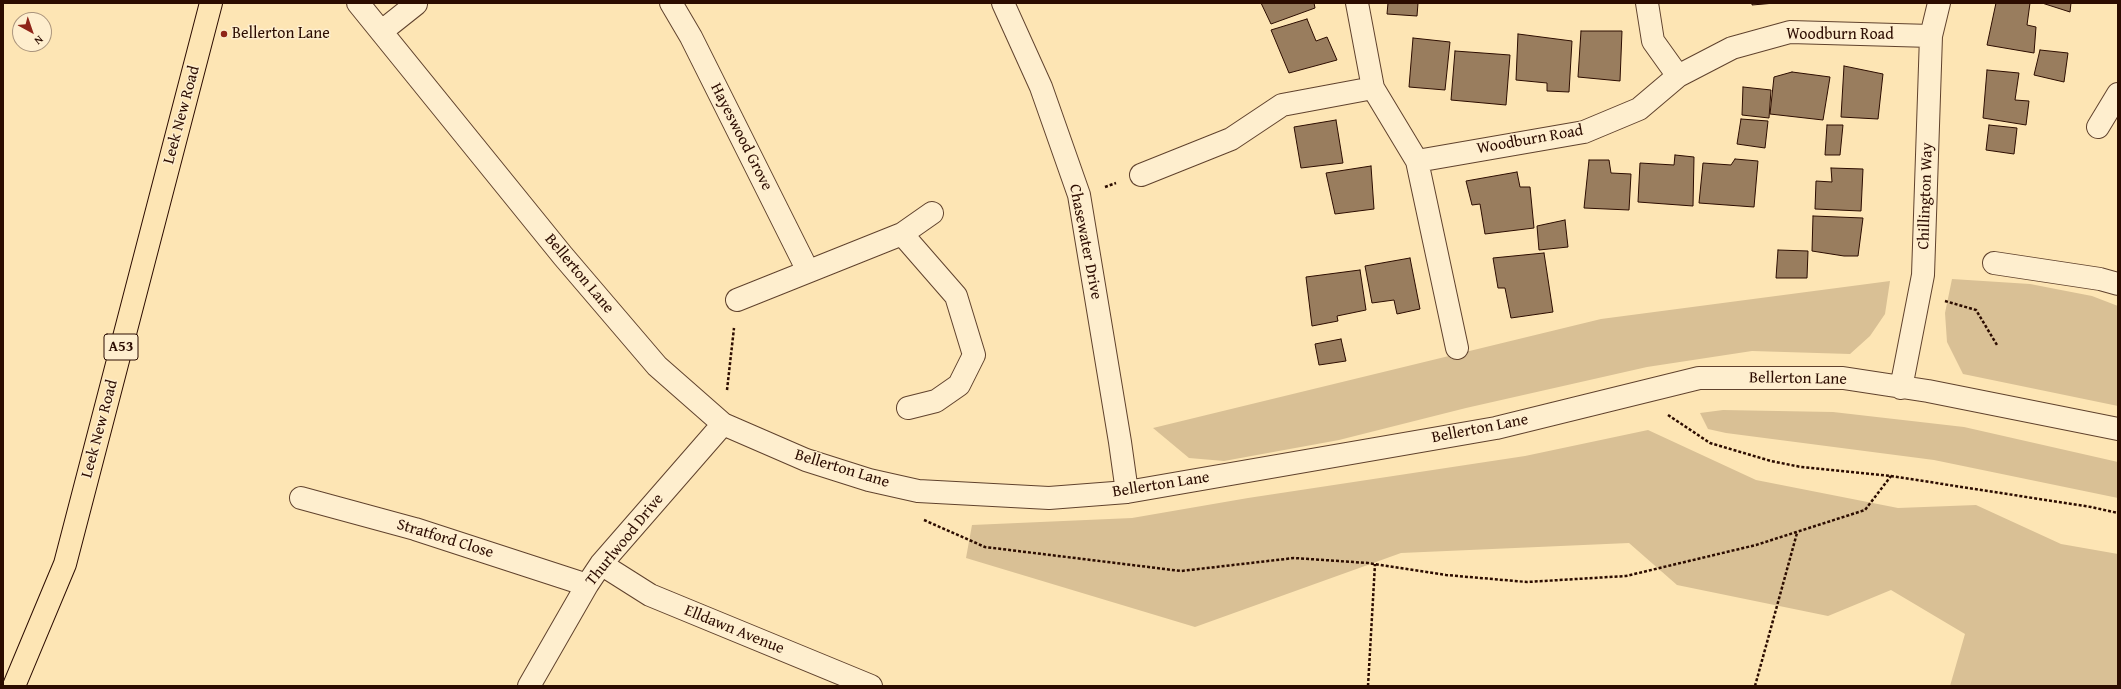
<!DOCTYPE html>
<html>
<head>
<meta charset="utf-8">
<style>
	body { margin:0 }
	#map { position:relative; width:2121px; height:689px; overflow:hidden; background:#fde5b4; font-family:"Gentium Book Plus",serif }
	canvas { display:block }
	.frame { position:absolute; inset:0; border:4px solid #2c0c00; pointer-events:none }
	.north { position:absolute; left:12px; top:12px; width:40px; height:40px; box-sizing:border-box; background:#feeece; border:1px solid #aa947c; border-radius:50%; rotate:140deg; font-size:11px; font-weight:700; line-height:16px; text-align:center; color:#2c0c00 }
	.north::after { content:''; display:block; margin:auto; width:14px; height:18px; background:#8f2418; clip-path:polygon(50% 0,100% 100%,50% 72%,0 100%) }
</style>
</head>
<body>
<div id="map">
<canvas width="2121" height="689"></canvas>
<div class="frame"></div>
<div class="north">N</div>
</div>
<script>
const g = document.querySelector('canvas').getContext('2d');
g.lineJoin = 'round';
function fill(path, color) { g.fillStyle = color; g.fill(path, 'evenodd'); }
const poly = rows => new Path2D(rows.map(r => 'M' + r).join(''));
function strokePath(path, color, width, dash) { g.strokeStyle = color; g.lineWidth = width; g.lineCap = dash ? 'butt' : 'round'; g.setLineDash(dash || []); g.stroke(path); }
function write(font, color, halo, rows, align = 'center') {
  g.font = font + ' "Gentium Book Plus",serif'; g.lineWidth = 3; g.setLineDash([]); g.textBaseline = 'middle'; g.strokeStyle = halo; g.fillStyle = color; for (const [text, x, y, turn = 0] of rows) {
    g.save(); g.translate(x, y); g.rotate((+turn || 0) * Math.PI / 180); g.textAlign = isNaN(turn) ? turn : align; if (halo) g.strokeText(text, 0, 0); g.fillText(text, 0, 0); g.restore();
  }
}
const green = poly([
	[1952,279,2030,284,2092,296,2118,306,2118,406,1963,374,1947,342,1945,313],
	[1890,281,1885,314,1870,336,1850,354,1752,351,1647,367,1466,408,1339,440,1224,461,1189,458,1153,428,1601,319],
	[1723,410,1833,412,1964,427,2118,462,2118,498,1934,460,1726,433,1708,429,1700,413],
	[1648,430,1756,480,1898,508,1976,505,2061,544,2118,554,2118,686,1950,686,1965,634,1891,590,1828,616,1677,585,1629,543,1401,553,1195,627,966,558,972,525,1132,518,1248,498,1525,456]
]);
const building = poly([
	[1261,3,1314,3,1315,8,1271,24,1261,3],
	[1388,3,1418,3,1417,16,1387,14,1388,3],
	[1752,3,1775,3,1752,5,1752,3],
	[1996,3,2030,3,2027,25,2036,27,2034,53,1987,45,1996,3],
	[2042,3,2071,3,2070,12,2042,3],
	[1307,19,1316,41,1327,37,1337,60,1289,73,1271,30,1307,19],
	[1581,31,1622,31,1620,81,1578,77,1581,31],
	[1518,34,1572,41,1569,92,1547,91,1547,83,1516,80,1518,34],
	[1413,38,1450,42,1445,90,1409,87,1413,38],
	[2040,50,2068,53,2064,82,2034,75,2040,50],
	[1455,51,1510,55,1506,105,1451,100,1455,51],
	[1844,66,1883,74,1878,119,1841,117,1844,66],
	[1987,70,2019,73,2015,100,2029,101,2026,125,1983,118,1987,70],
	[1792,72,1830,77,1823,120,1770,114,1774,77,1792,72],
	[1743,87,1771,90,1769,118,1742,115,1743,87],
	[1741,119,1768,121,1765,148,1737,144,1741,119],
	[1336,120,1343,163,1301,168,1294,127,1336,120],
	[1827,125,1843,125,1840,155,1825,155,1827,125],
	[1989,125,2017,128,2014,154,1986,150,1989,125],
	[1675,155,1694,157,1693,206,1638,202,1640,163,1674,165,1675,155],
	[1735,159,1758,161,1754,207,1699,203,1703,163,1731,165,1735,159],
	[1589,160,1609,160,1611,173,1631,174,1629,210,1584,208,1589,160],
	[1371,166,1374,209,1335,214,1326,173,1371,166],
	[1831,168,1863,169,1861,211,1815,209,1816,181,1832,182,1831,168],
	[1517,172,1520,187,1530,187,1534,228,1485,234,1480,204,1472,205,1466,181,1517,172],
	[1813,216,1863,218,1858,256,1844,256,1812,251,1813,216],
	[1565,220,1568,247,1539,250,1537,226,1565,220],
	[1778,250,1808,251,1807,278,1776,278,1778,250],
	[1544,253,1553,312,1511,318,1505,288,1498,288,1493,258,1544,253],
	[1410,258,1420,309,1397,314,1394,300,1372,303,1365,266,1410,258],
	[1360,270,1366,310,1337,316,1338,321,1312,326,1306,277,1360,270],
	[1341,339,1346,361,1319,365,1315,344,1341,339]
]);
const path = poly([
	[1105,187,1116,183],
	[1945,301,1976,310,1997,345],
	[727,390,734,328],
	[1668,415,1710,443,1771,461,1801,467,1891,476,2091,507,2118,513],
	[924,520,985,547,1181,571,1294,558,1368,563,1446,575,1527,582,1626,576,1756,545,1865,510,1891,476],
	[1368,686,1375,564],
	[1755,686,1797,533]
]);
const minor = poly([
	[358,3,563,256,657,366,723,424,806,460,869,480,918,491,1049,498,1127,492,1496,428,1699,378,1843,378,1928,391,2118,429],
	[671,3,691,37,808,271],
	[1003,3,1041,87,1079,195,1120,442,1127,492],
	[1357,3,1373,88,1417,161,1584,132,1639,109,1678,76,1732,48,1790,32,1931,36],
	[1647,3,1653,41,1678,76],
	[382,31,416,4],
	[2098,127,2118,94],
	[1417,161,1457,348],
	[1141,175,1231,139,1282,105,1373,88],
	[902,234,956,296,974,355,959,385,936,401,908,408],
	[1994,263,2100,279,2118,284],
	[737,300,902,234,932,213],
	[1901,388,1923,275,1931,36,1939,3],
	[301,498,415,529,587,585],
	[601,564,650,595,871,686],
	[529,686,587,585,601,564,723,424]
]);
const highway = poly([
	[14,686,65,564,211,3]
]);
const markers = [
	[224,34,4,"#8f2418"]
];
const shields = [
	[121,347,34]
];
const shieldNames = [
	["A53",121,347]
];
const poiNames = [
	["Bellerton Lane",232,34]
];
const streetNames = [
	["Woodburn Road",1840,35],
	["Leek New Road",182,115,-75],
	["Hayeswood Grove",741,137,63],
	["Woodburn Road",1530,140,-10],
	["Chillington Way",1926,196,-88],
	["Chasewater Drive",1085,242,79],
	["Bellerton Lane",579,274,50],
	["Bellerton Lane",1798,379,1],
	["Leek New Road",100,429,-75],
	["Bellerton Lane",1480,429,-11],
	["Bellerton Lane",842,469,17],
	["Bellerton Lane",1161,485,-9],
	["Stratford Close",445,539,17],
	["Thurlwood Drive",625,540,-51],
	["Elldawn Avenue",734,630,22]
];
fill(green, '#d9c095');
fill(building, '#997d5e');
strokePath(building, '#2c0c00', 1);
strokePath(minor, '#60422d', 24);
strokePath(highway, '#2c0c00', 24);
strokePath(path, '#2c0c00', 2.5, [3, 2]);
strokePath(minor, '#feeece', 22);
strokePath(highway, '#fde5b4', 22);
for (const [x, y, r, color] of markers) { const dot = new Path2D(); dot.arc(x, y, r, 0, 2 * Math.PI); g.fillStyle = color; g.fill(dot); strokePath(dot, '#feeece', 1.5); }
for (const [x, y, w] of shields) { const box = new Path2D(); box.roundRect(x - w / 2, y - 13, w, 26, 3); g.fillStyle = '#feeece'; g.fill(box); strokePath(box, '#2c0c00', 1); }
write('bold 15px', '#2c0c00', null, shieldNames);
write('16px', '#2c0c00', '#feeece', poiNames, 'left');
write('16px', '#2c0c00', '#feeece', streetNames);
</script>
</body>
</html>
